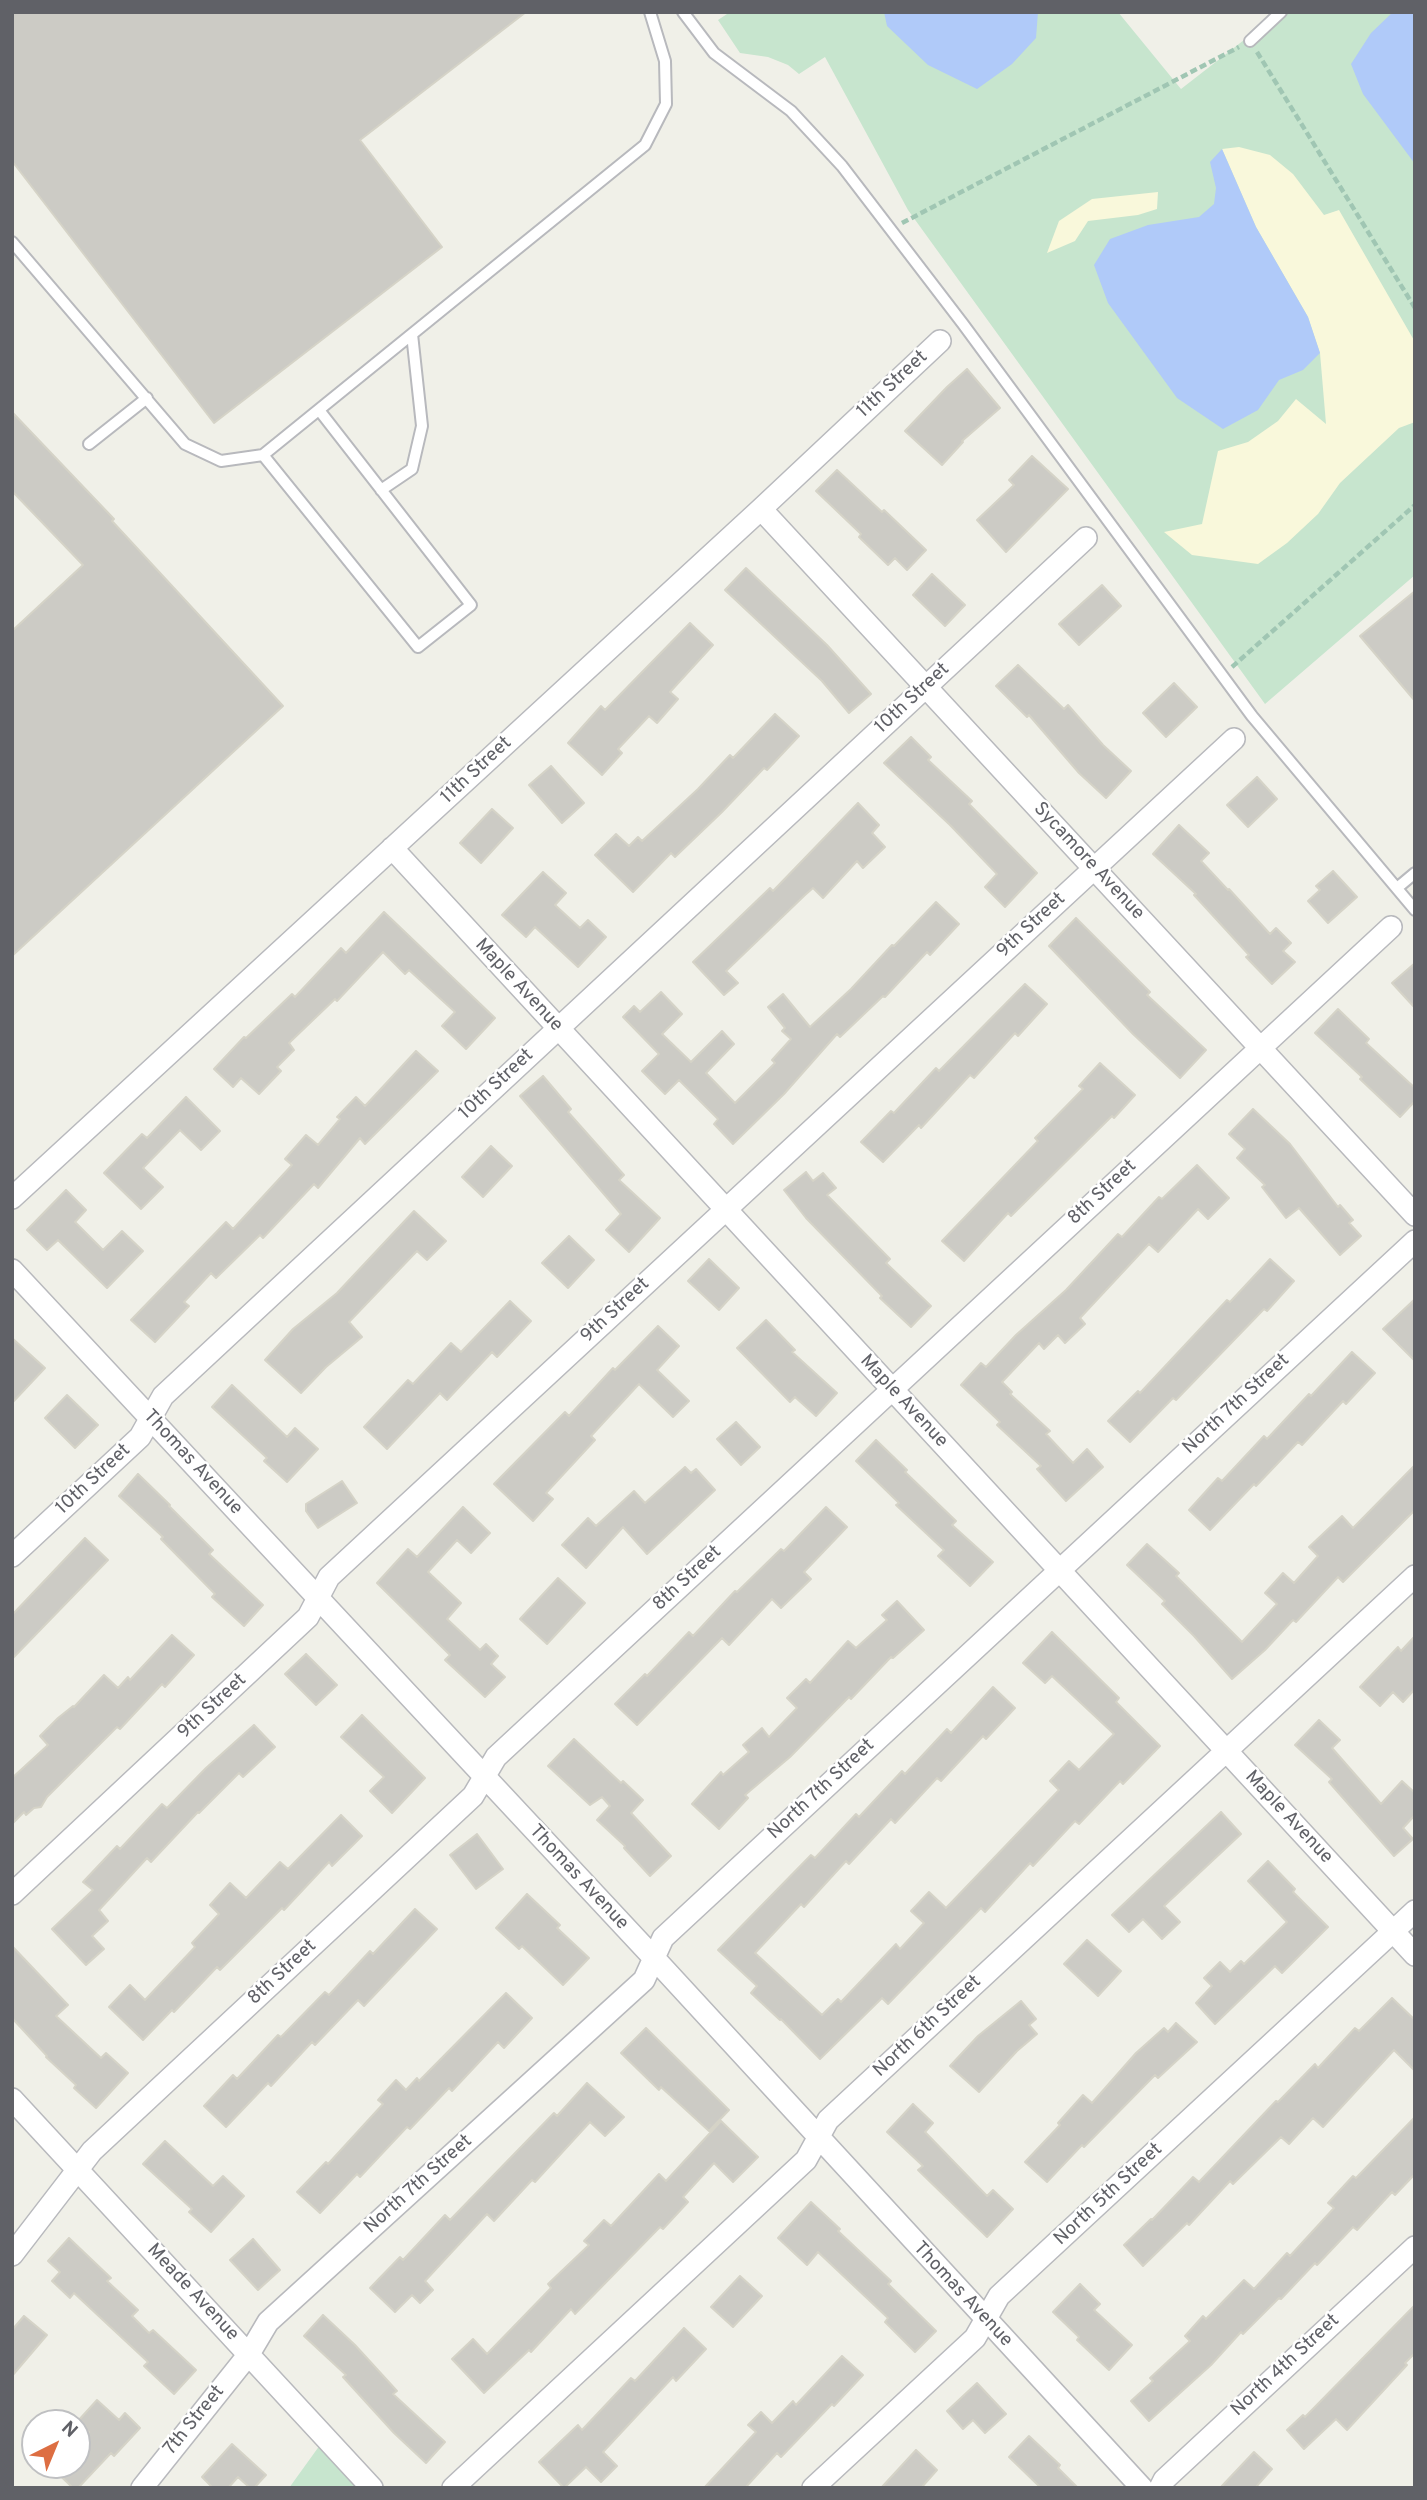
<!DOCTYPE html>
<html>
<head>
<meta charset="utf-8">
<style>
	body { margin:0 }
	#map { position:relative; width:1427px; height:2500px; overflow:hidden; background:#f0f0e8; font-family:Overpass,sans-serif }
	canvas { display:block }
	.frame { position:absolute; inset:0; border:14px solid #606167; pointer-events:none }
	.north { position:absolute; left:21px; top:2409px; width:70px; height:70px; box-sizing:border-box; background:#fff; border:2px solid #bfc0c2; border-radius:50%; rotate:43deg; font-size:19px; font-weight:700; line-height:28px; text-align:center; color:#606167 }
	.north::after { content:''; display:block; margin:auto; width:24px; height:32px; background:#dd6e42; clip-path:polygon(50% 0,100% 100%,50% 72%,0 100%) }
</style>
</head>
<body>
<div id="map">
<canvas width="1427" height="2500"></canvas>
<div class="frame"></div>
<div class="north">N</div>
</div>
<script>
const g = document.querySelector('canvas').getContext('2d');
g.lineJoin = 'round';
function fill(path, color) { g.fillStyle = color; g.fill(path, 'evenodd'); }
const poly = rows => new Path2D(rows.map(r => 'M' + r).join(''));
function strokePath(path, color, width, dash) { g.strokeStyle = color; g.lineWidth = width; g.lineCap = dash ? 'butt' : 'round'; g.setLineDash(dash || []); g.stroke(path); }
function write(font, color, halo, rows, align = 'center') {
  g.font = font + ' Overpass,sans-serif'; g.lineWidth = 5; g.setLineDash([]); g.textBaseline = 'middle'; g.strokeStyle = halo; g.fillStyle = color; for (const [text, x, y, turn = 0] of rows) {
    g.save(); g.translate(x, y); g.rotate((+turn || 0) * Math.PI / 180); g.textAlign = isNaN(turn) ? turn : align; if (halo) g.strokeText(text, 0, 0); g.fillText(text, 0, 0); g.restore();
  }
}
const green = poly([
	[730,12,1118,12,1181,89,1280,12,1415,12,1415,575,1265,704,908,210,825,57,799,74,788,65,768,57,740,53,718,20],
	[320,2445,359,2488,289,2488]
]);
const sand = poly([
	[1239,147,1270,155,1293,174,1324,215,1339,210,1415,342,1415,422,1399,428,1340,483,1318,514,1287,543,1258,564,1192,555,1164,532,1202,524,1218,451,1248,442,1278,421,1296,399,1326,424,1320,353,1308,317,1256,227,1222,149],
	[1158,192,1157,209,1138,215,1088,221,1075,241,1047,253,1059,221,1092,199]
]);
const water = poly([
	[884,12,1038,12,1036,38,1012,64,977,89,928,65,887,26],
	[1393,12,1415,12,1415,164,1363,94,1351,64,1371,33],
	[1222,149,1256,227,1308,317,1320,353,1303,370,1279,380,1258,410,1223,429,1177,398,1108,303,1094,265,1110,239,1148,225,1199,217,1214,204,1216,188,1210,162]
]);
const building = poly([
	[12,12,526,12,360,140,442,247,214,423,12,161,12,12],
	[967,369,1000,408,962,441,963,442,942,465,905,431,947,387,967,369],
	[12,412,114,519,112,521,283,706,12,956,12,631,83,565,12,491,12,412],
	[1032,456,1068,489,1006,552,977,520,1014,485,1009,480,1032,456],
	[837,470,882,512,884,510,926,550,907,570,895,558,888,565,859,537,861,534,816,491,837,470],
	[746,568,827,645,871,694,849,713,822,681,725,590,746,568],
	[932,574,965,605,945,626,913,595,932,574],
	[1102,585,1121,606,1079,645,1059,624,1102,585],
	[1415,591,1415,701,1360,636,1415,591],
	[690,623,713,645,670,692,678,699,657,723,649,716,618,749,622,753,602,775,568,743,601,706,605,710,690,623],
	[1018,665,1064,709,1068,705,1103,745,1131,771,1106,798,1079,773,1029,715,1027,717,996,686,1018,665],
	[1174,683,1197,707,1166,737,1143,713,1174,683],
	[775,714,799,736,767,770,764,768,722,812,675,857,671,853,633,892,595,855,616,834,629,846,638,837,642,841,698,789,730,755,733,758,775,714],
	[911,737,931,757,928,760,972,801,969,804,1037,873,1005,907,985,887,997,874,950,825,884,763,911,737],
	[551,766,584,803,562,823,529,785,551,766],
	[1257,777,1277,799,1248,827,1227,805,1257,777],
	[858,803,879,825,872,833,885,847,863,868,857,861,823,898,813,888,805,895,726,971,738,983,724,995,693,962,770,888,773,891,858,803],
	[492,809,513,828,481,863,460,843,492,809],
	[1179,825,1209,853,1201,861,1228,890,1229,889,1270,934,1276,928,1291,943,1283,951,1295,962,1272,984,1246,957,1249,955,1194,895,1196,894,1153,854,1179,825],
	[1333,871,1357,897,1328,923,1308,901,1320,890,1316,886,1333,871],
	[543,872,566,893,555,905,580,928,588,920,606,937,578,967,535,927,526,937,502,915,543,872],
	[936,902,959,924,930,955,927,952,885,997,883,996,840,1037,837,1034,784,1094,733,1144,714,1124,718,1119,679,1080,665,1094,642,1071,659,1054,623,1017,634,1006,640,1012,661,992,682,1014,662,1034,691,1062,722,1031,734,1044,706,1073,735,1103,775,1063,772,1060,791,1039,782,1031,785,1028,768,1007,783,994,810,1027,851,989,892,945,894,946,936,902],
	[384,912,495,1018,466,1049,442,1026,455,1012,409,970,405,974,383,952,337,1001,335,999,289,1043,294,1050,277,1067,281,1071,259,1094,241,1078,233,1087,214,1069,244,1037,246,1038,292,994,295,997,341,948,346,953,384,912],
	[1076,918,1150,992,1147,995,1206,1050,1180,1078,1133,1034,1049,946,1076,918],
	[1415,963,1415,1008,1392,983,1415,963],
	[1025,984,1047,1004,1018,1036,1015,1033,974,1078,970,1075,921,1128,919,1125,883,1162,861,1142,891,1111,894,1113,936,1068,939,1071,1025,984],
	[1338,1009,1369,1039,1366,1043,1415,1088,1415,1101,1400,1117,1360,1079,1362,1077,1315,1033,1338,1009],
	[416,1051,438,1071,365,1144,360,1138,318,1188,314,1184,263,1238,260,1235,216,1278,211,1273,184,1302,189,1306,155,1342,131,1320,226,1222,233,1229,292,1165,285,1159,306,1135,318,1145,340,1119,337,1117,356,1097,365,1106,416,1051],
	[1100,1063,1135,1095,1114,1118,1112,1116,1011,1216,1008,1213,964,1261,942,1241,1038,1141,1035,1138,1083,1089,1079,1086,1100,1063],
	[543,1076,571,1109,568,1112,624,1175,619,1180,660,1218,629,1252,606,1230,621,1214,520,1096,543,1076],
	[186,1097,220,1131,201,1150,180,1130,143,1168,163,1187,141,1209,104,1173,142,1134,147,1138,186,1097],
	[1253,1109,1290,1144,1338,1207,1340,1205,1353,1220,1349,1223,1361,1236,1340,1255,1299,1208,1286,1218,1262,1187,1265,1185,1237,1158,1245,1149,1229,1134,1253,1109],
	[491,1146,512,1166,483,1197,462,1177,491,1146],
	[1197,1165,1229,1198,1208,1219,1198,1209,1158,1252,1149,1244,1080,1318,1085,1324,1065,1343,1058,1335,1044,1349,1039,1343,1002,1382,1012,1392,1010,1394,1050,1431,1046,1434,1073,1463,1087,1449,1103,1467,1066,1501,1037,1469,1041,1466,997,1425,1000,1422,961,1385,981,1363,986,1367,1016,1335,1066,1290,1118,1234,1122,1237,1159,1197,1162,1199,1197,1165],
	[806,1172,813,1181,823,1173,836,1188,827,1195,890,1259,886,1263,931,1306,911,1327,880,1298,882,1296,806,1218,784,1190,806,1172],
	[66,1190,86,1210,75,1222,103,1250,122,1231,143,1251,107,1288,58,1240,47,1250,27,1230,66,1190],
	[414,1211,446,1241,427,1260,417,1251,349,1322,362,1337,326,1367,301,1393,265,1360,293,1329,337,1293,414,1211],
	[569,1236,594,1260,568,1288,542,1263,569,1236],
	[709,1259,739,1288,719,1310,688,1281,709,1259],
	[1270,1259,1294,1281,1267,1311,1264,1309,1176,1400,1173,1398,1130,1442,1108,1421,1138,1391,1140,1393,1227,1300,1230,1302,1270,1259],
	[1415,1299,1415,1361,1383,1329,1415,1299],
	[510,1301,531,1321,497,1357,492,1352,447,1400,440,1393,387,1449,364,1427,408,1380,413,1384,451,1343,461,1352,510,1301],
	[766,1320,795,1350,792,1352,837,1393,816,1416,795,1397,790,1402,737,1348,766,1320],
	[658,1326,679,1346,657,1370,689,1401,673,1417,639,1384,591,1436,595,1440,546,1493,553,1499,533,1521,494,1484,565,1412,569,1416,613,1368,615,1370,658,1326],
	[12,1338,45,1368,12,1403,12,1338],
	[1352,1352,1375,1373,1346,1404,1343,1401,1302,1445,1298,1442,1256,1486,1254,1484,1210,1530,1189,1510,1218,1478,1222,1481,1264,1436,1267,1439,1309,1394,1311,1396,1352,1352],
	[232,1385,287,1437,295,1428,318,1449,287,1482,264,1461,267,1458,212,1407,232,1385],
	[67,1395,98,1425,75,1448,45,1418,67,1395],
	[736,1422,760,1447,741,1465,717,1439,736,1422],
	[876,1440,907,1470,905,1472,956,1521,952,1525,993,1562,970,1586,938,1556,944,1550,896,1505,899,1503,856,1461,876,1440],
	[1415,1465,1415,1510,1343,1582,1338,1577,1296,1622,1293,1620,1265,1650,1232,1679,1194,1636,1162,1604,1165,1601,1127,1565,1147,1544,1179,1573,1176,1576,1242,1642,1277,1604,1265,1593,1283,1573,1294,1583,1318,1556,1309,1547,1342,1516,1353,1528,1415,1465],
	[685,1467,691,1473,696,1469,715,1490,647,1554,623,1527,586,1568,562,1545,588,1518,596,1526,634,1491,645,1503,685,1467],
	[138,1474,170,1505,169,1506,213,1550,209,1554,263,1605,244,1626,212,1597,215,1594,161,1539,163,1537,119,1496,138,1474],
	[342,1481,357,1503,318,1528,306,1511,306,1504,342,1481],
	[463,1507,490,1533,471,1553,457,1540,428,1572,461,1603,447,1619,480,1650,486,1644,498,1656,491,1664,505,1677,485,1697,445,1660,450,1655,377,1583,408,1549,417,1557,463,1507],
	[826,1507,847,1527,804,1572,811,1579,781,1608,772,1599,729,1645,722,1638,637,1725,615,1704,645,1674,647,1676,689,1632,693,1636,735,1591,737,1592,781,1549,784,1551,826,1507],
	[85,1538,108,1560,12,1659,12,1615,85,1538],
	[558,1578,585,1603,547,1644,520,1619,558,1578],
	[897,1601,924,1630,893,1658,891,1657,851,1699,849,1697,790,1757,745,1795,748,1798,719,1829,692,1804,721,1772,723,1775,749,1752,743,1745,762,1728,769,1737,797,1708,787,1698,806,1679,810,1683,848,1641,856,1648,887,1620,882,1615,897,1601],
	[1052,1632,1119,1698,1116,1702,1160,1746,1123,1784,1120,1781,1079,1824,1075,1821,1033,1866,1030,1863,985,1912,981,1908,888,2004,882,1998,820,2059,781,2019,780,2020,751,1993,757,1986,718,1950,811,1855,815,1858,856,1814,859,1817,902,1771,905,1774,947,1729,951,1733,993,1687,1015,1708,986,1739,983,1736,941,1781,937,1778,895,1823,891,1819,849,1864,846,1861,804,1907,801,1904,755,1953,822,2015,838,1999,841,2002,896,1944,900,1949,924,1923,911,1911,929,1892,946,1908,1059,1790,1050,1781,1069,1761,1079,1770,1114,1734,1052,1676,1045,1683,1023,1663,1052,1632],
	[172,1635,194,1655,165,1687,162,1684,120,1729,117,1727,47,1797,41,1807,34,1808,26,1815,24,1812,12,1824,12,1778,48,1745,40,1736,58,1718,73,1706,74,1707,104,1675,118,1688,128,1677,130,1680,172,1635],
	[1415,1636,1415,1689,1403,1702,1393,1692,1380,1706,1360,1687,1398,1647,1401,1651,1415,1636],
	[306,1654,337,1685,316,1705,285,1674,306,1654],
	[362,1715,425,1778,392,1813,370,1791,384,1777,341,1737,362,1715],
	[1319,1720,1340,1740,1332,1748,1381,1804,1402,1781,1415,1793,1415,1815,1403,1828,1413,1839,1394,1856,1329,1782,1332,1779,1295,1745,1319,1720],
	[254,1725,275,1747,243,1777,239,1773,199,1813,198,1812,151,1862,147,1858,99,1910,108,1921,92,1936,104,1949,86,1965,52,1929,93,1890,83,1882,117,1846,120,1849,162,1804,167,1808,206,1768,254,1725],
	[574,1739,621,1783,623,1781,643,1800,631,1813,671,1856,650,1876,624,1848,625,1846,597,1820,610,1806,602,1797,590,1805,548,1766,574,1739],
	[1221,1812,1241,1834,1164,1906,1180,1922,1162,1939,1143,1919,1129,1932,1112,1915,1221,1812],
	[341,1815,362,1836,332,1866,329,1862,284,1910,282,1908,220,1970,217,1967,174,2012,172,2010,143,2040,109,2007,130,1985,145,2000,195,1947,192,1943,219,1914,210,1905,230,1883,246,1898,280,1862,288,1869,341,1815],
	[477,1834,503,1869,476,1889,450,1855,477,1834],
	[1268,1861,1295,1889,1293,1892,1328,1927,1282,1973,1275,1966,1215,2024,1196,2003,1212,1986,1204,1978,1220,1962,1230,1972,1241,1961,1244,1964,1287,1922,1248,1881,1268,1861],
	[527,1894,560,1925,557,1928,589,1958,563,1985,522,1946,519,1949,496,1928,527,1894],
	[415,1909,437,1929,364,2006,358,2000,315,2045,312,2042,271,2086,268,2083,226,2127,204,2106,233,2075,237,2079,278,2035,281,2037,325,1992,329,1995,370,1951,373,1954,415,1909],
	[1087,1940,1121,1971,1098,1996,1064,1964,1087,1940],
	[12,1946,68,2005,56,2016,101,2058,106,2053,128,2073,96,2108,74,2088,76,2085,46,2057,47,2056,12,2018,12,1946],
	[506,1993,532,2018,504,2048,498,2042,452,2091,449,2088,410,2129,407,2127,360,2177,357,2174,320,2213,297,2192,326,2162,328,2164,383,2104,378,2100,396,2080,406,2090,417,2078,419,2081,506,1993],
	[1392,1998,1415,2020,1415,2071,1394,2050,1323,2127,1313,2118,1289,2144,1281,2137,1233,2184,1230,2181,1189,2225,1187,2223,1143,2266,1124,2245,1151,2219,1152,2220,1193,2177,1199,2182,1276,2101,1278,2102,1315,2064,1318,2068,1355,2028,1359,2031,1392,1998],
	[1021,2001,1036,2019,1029,2025,1037,2034,1017,2051,979,2092,950,2066,978,2036,1021,2001],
	[1176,2023,1197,2042,1158,2078,1155,2075,1084,2147,1082,2145,1047,2182,1025,2162,1060,2125,1058,2123,1083,2095,1092,2103,1136,2053,1164,2028,1168,2032,1176,2023],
	[646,2028,729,2110,709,2131,661,2087,659,2090,621,2053,646,2028],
	[587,2083,624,2117,605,2136,590,2122,535,2182,532,2180,494,2221,487,2214,425,2281,433,2290,420,2303,412,2295,395,2312,370,2288,400,2257,403,2260,445,2215,450,2220,554,2113,557,2116,587,2083],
	[913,2104,933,2123,925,2132,987,2196,993,2190,1013,2209,987,2237,918,2170,923,2166,887,2132,913,2104],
	[1415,2117,1415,2174,1395,2195,1392,2192,1357,2230,1353,2227,1317,2265,1315,2263,1281,2299,1279,2298,1243,2334,1241,2332,1211,2365,1149,2421,1131,2401,1153,2381,1150,2378,1190,2341,1185,2336,1203,2316,1206,2319,1244,2280,1254,2289,1287,2253,1290,2256,1334,2208,1328,2203,1353,2176,1356,2178,1415,2117],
	[721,2121,758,2157,733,2182,714,2163,683,2197,688,2202,663,2229,660,2227,575,2314,571,2309,531,2352,529,2350,484,2393,452,2359,473,2339,487,2354,551,2288,548,2284,589,2245,584,2241,604,2220,611,2226,659,2174,666,2181,721,2121],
	[165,2141,213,2186,223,2176,244,2196,211,2232,189,2212,192,2209,143,2164,165,2141],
	[811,2202,840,2229,838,2231,891,2281,888,2284,936,2331,915,2352,885,2322,888,2318,818,2252,807,2265,778,2238,811,2202],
	[69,2238,111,2278,107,2281,138,2310,132,2316,149,2333,153,2330,196,2370,174,2394,144,2366,148,2362,74,2293,70,2298,52,2281,60,2272,48,2261,69,2238],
	[253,2239,280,2270,258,2290,230,2260,253,2239],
	[740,2276,762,2296,733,2327,711,2307,740,2276],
	[1080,2284,1100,2304,1094,2310,1132,2345,1109,2370,1077,2340,1079,2337,1053,2312,1080,2284],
	[1415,2305,1415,2353,1405,2363,1407,2365,1347,2430,1336,2419,1304,2449,1287,2430,1303,2415,1305,2417,1415,2305],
	[323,2315,355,2345,397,2391,393,2394,445,2442,426,2463,394,2433,343,2377,346,2375,304,2336,323,2315],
	[24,2316,47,2335,12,2376,12,2330,24,2316],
	[684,2328,706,2349,676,2381,673,2377,603,2452,617,2466,601,2482,586,2467,564,2488,539,2462,578,2425,582,2430,631,2378,635,2381,684,2328],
	[842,2356,863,2375,834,2406,832,2404,781,2457,777,2453,745,2488,704,2488,756,2432,748,2425,761,2412,772,2423,793,2401,796,2405,842,2356],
	[977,2383,1006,2414,985,2433,973,2420,963,2429,947,2411,977,2383],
	[97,2400,119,2420,125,2413,140,2428,114,2456,111,2453,78,2488,73,2488,49,2465,77,2465,77,2445,89,2432,77,2422,97,2400],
	[1029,2436,1060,2465,1058,2468,1078,2488,1041,2488,1009,2457,1029,2436],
	[232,2444,266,2475,254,2488,250,2488,238,2477,228,2488,213,2488,202,2477,232,2444],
	[916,2450,937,2470,921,2488,881,2488,916,2450],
	[1254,2452,1272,2469,1255,2488,1220,2488,1254,2452]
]);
const path = poly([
	[1257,52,1415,308],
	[902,223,1239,47],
	[1232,667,1415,505]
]);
const lane = poly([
	[683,12,714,53,791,111,842,166,963,324,1252,716,1415,910],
	[1250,41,1281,12],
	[12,242,185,444,221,461,263,455,645,145,666,104,665,61,650,12],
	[89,444,147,398],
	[263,455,418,647,471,605,319,410],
	[381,490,412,469,422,426,412,334],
	[1397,888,1415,873]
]);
const street = poly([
	[761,509,1415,1215],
	[392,848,1415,1955],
	[12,1198,761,509,940,341],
	[12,1270,653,1957,1142,2488],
	[12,1556,140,1437,163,1396,1086,538],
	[12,1894,308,1617,329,1577,1234,739],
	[12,2099,372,2488],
	[12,2255,92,2151,473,1796,496,1757,1391,927],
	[142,2488,249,2354,268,2322,644,1980,663,1938,1415,1241],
	[453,2488,806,2160,828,2120,1415,1576],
	[813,2488,975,2338,999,2296,1415,1911],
	[1160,2488,1164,2480,1415,2247]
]);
const streetNames = [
	["11th Street",893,385,-43],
	["10th Street",913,699,-43],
	["11th Street",477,771,-43],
	["Sycamore Avenue",1088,862,47],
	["9th Street",1032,926,-43],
	["Maple Avenue",518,986,47],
	["10th Street",497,1085,-43],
	["8th Street",1103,1193,-43],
	["9th Street",616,1311,-43],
	["Maple Avenue",903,1402,47],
	["North 7th Street",1237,1405,-43],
	["Thomas Avenue",192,1463,47],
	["10th Street",94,1480,-43],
	["8th Street",688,1579,-43],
	["9th Street",213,1707,-43],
	["North 7th Street",822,1790,-43],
	["Maple Avenue",1288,1818,47],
	["Thomas Avenue",578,1878,47],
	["8th Street",283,1973,-43],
	["North 6th Street",928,2027,-43],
	["North 7th Street",419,2185,-42],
	["North 5th Street",1109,2195,-43],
	["Meade Avenue",192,2293,47],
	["Thomas Avenue",962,2295,47],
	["North 4th Street",1286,2366,-43],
	["7th Street",195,2421,-51]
];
fill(green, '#c7e5ce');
fill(sand, '#f9f8db');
fill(water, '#b0caf9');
fill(building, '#cccbc5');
strokePath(building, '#d5d3c7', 2);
strokePath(lane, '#b8b9bd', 14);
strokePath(street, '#b8b9bd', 24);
strokePath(path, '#a0c6b3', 4.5, [7, 3.5]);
strokePath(lane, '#fff', 10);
strokePath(street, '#fff', 21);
write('19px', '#606167', '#fff', streetNames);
</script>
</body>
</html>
